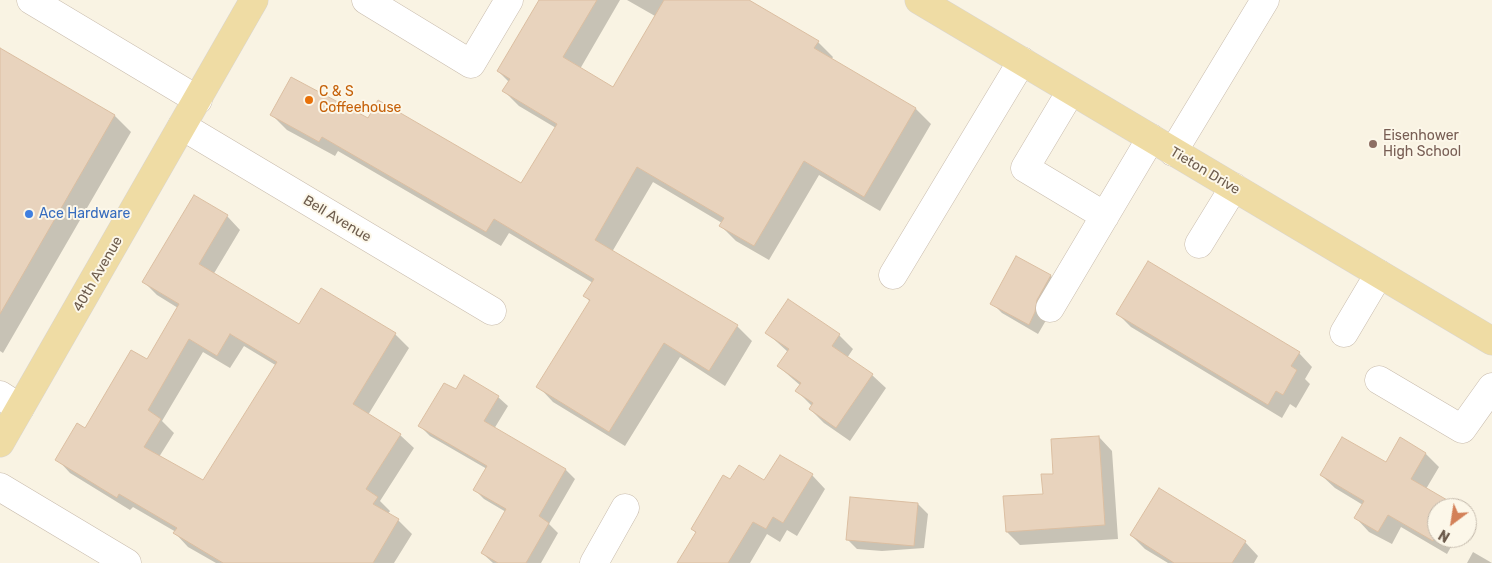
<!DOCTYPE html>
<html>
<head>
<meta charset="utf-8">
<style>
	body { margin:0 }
	#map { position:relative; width:1492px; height:563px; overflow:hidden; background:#f9f3e3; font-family:Rubik,sans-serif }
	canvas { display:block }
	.north { position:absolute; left:1427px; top:498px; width:50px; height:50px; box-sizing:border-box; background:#fcf7e9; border:1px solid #c3b9ab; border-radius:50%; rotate:211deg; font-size:14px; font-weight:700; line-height:20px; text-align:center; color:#6d5c4d }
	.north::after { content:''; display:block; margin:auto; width:18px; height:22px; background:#d38158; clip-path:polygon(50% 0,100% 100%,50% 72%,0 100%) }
</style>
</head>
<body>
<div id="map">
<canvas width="1492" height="563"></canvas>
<div class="north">N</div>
</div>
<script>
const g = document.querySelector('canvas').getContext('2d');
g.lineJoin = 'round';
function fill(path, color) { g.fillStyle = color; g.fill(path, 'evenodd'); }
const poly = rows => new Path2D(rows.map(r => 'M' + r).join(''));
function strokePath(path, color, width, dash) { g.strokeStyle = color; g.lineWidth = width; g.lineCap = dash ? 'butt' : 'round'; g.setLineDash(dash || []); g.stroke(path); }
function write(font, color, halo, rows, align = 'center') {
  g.font = font + ' Rubik,sans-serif'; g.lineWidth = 4; g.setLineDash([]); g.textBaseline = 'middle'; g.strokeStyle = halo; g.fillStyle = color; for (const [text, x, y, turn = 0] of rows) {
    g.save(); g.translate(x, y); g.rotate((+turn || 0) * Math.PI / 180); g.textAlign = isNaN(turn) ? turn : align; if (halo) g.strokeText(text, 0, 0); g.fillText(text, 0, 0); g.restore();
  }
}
const shadow = poly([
	[540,0,620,0,580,69,613,88,655,16,627,0,746,0,818,42,833,57,831,60,916,109,931,124,880,211,819,175,769,260,736,241,721,226,722,223,653,182,612,252,737,326,752,341,725,386,680,357,625,446,553,402,538,386,590,302,585,296,593,283,509,233,501,246,338,151,335,156,287,130,272,115,368,120,521,185,556,128,519,106,504,91,509,82,498,71],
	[0,49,115,116,131,132,3,353,0,351],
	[227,216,240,230,213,275,300,326,321,290,395,334,409,348,368,415,400,435,414,448,380,501,390,511,388,514,398,520,412,534,394,563,216,563,188,547,175,533,176,532,133,507,130,510,70,473,57,459,147,361,178,308,157,295,144,282],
	[244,346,277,366,204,481,159,457,174,433,162,421,203,352,230,368],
	[1017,258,1051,276,1060,286,1046,310,1045,322,1038,334,1002,313,992,303],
	[1118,314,1299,353,1312,367,1305,379,1310,384,1296,408,1290,404,1282,418,1131,327],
	[767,333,839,335,853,349,847,358,872,375,886,388,850,441,824,423,810,409,812,406,797,391,801,386,778,366,788,352],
	[456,391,498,397,508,406,494,429,566,470,575,479,549,524,558,533,541,563,493,563,482,553,506,512,484,499,475,490,487,469,430,436,420,426],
	[1099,437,1112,451,1118,539,1020,545,1007,532,1044,495,1055,475],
	[1401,439,1426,454,1439,467,1426,489,1457,508,1437,508,1437,538,1456,538,1447,554,1401,527,1392,544,1369,532,1356,518,1363,505,1335,488,1321,475,1386,464],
	[812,475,825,489,797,536,787,530,780,542,767,534,750,563,678,563,696,533,692,529,730,481,765,482],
	[918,504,928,514,924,548,882,551,857,549,847,539],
	[1131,535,1245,542,1258,556,1254,563,1168,563,1145,549],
	[1473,552,1492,563,1467,563]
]);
const building = poly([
	[539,0,597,0,563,57,613,87,664,0,749,0,819,41,814,48,916,108,864,197,804,161,754,246,719,226,724,218,637,167,595,240,738,325,709,371,664,343,609,432,536,387,590,300,583,296,594,279,494,219,486,232,322,137,319,142,270,115,291,77,368,118,378,100,521,183,557,124,502,91,510,79,497,71,539,0],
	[0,48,115,115,0,314,0,48],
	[194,195,228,215,199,264,299,324,321,288,396,333,353,404,401,434,366,489,378,497,373,504,399,519,373,563,223,563,173,533,177,528,119,494,117,498,55,460,77,423,85,428,131,350,147,359,179,304,142,282,194,195],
	[230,334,277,362,203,480,144,447,161,419,148,410,189,339,217,356,230,334],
	[1016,256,1051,275,1037,300,1035,312,1029,325,990,304,1016,256],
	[1148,261,1300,352,1291,366,1297,370,1283,395,1276,391,1268,405,1116,314,1148,261],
	[788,299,840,334,832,346,873,374,836,428,809,409,813,403,795,391,801,383,777,366,789,349,765,333,788,299],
	[464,375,499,396,484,421,566,469,539,516,549,523,526,563,498,563,481,553,506,509,473,490,487,466,418,426,444,383,456,389,464,375],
	[1099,436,1105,525,1006,532,1003,496,1043,494,1041,474,1053,474,1051,439,1099,436],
	[1342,437,1386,462,1400,437,1426,453,1411,479,1454,504,1452,508,1437,508,1437,534,1433,541,1388,515,1378,532,1354,518,1364,501,1320,475,1342,437],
	[780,455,813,474,783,523,773,517,766,529,753,522,728,563,677,563,696,532,691,529,723,475,730,479,739,465,764,480,780,455],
	[1159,488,1246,541,1232,563,1174,563,1130,535,1159,488],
	[850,497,918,503,914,546,846,540,850,497]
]);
const minor = poly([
	[31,0,198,100],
	[366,0,471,64,509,0],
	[1071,91,1025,168,1105,216],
	[182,126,492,311],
	[1173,152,1265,0],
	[1199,244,1234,187],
	[893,275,1022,61],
	[1050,308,1151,138],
	[1344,333,1379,274],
	[1379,380,1462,429,1492,387],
	[0,395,20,408],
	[0,487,127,563],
	[594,563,625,508]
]);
const major = poly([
	[919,0,1492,341],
	[0,443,254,0]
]);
const markers = [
	[309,100,5,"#e8710a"],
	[1373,144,5,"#8d6e63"],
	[29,214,5,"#3f7fe0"]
];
const foodNames = [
	["C & S",319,92],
	["Coffeehouse",319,108]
];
const educationNames = [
	["Eisenhower",1383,136],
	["High School",1383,152]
];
const streetNames = [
	["Tieton Drive",1205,171,31],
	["Bell Avenue",337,219,31],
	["40th Avenue",98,274,-60]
];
const shopNames = [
	["Ace Hardware",39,214]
];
fill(shadow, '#0003');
fill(building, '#e8d3bd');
strokePath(building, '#dbbea1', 1);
strokePath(minor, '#c8bbac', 29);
strokePath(major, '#d9d5d1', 29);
strokePath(minor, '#fff', 28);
strokePath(major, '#efdca4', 28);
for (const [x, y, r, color] of markers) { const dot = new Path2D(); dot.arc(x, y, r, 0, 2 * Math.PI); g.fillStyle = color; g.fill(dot); strokePath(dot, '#fcf7e9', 2); }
write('14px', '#c56008', '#fcf7e9', foodNames, 'left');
write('14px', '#785e54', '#fcf7e9', educationNames, 'left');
write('14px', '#6d5c4d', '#fcf7e9', streetNames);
write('14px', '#366cbe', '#fcf7e9', shopNames, 'left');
</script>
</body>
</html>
